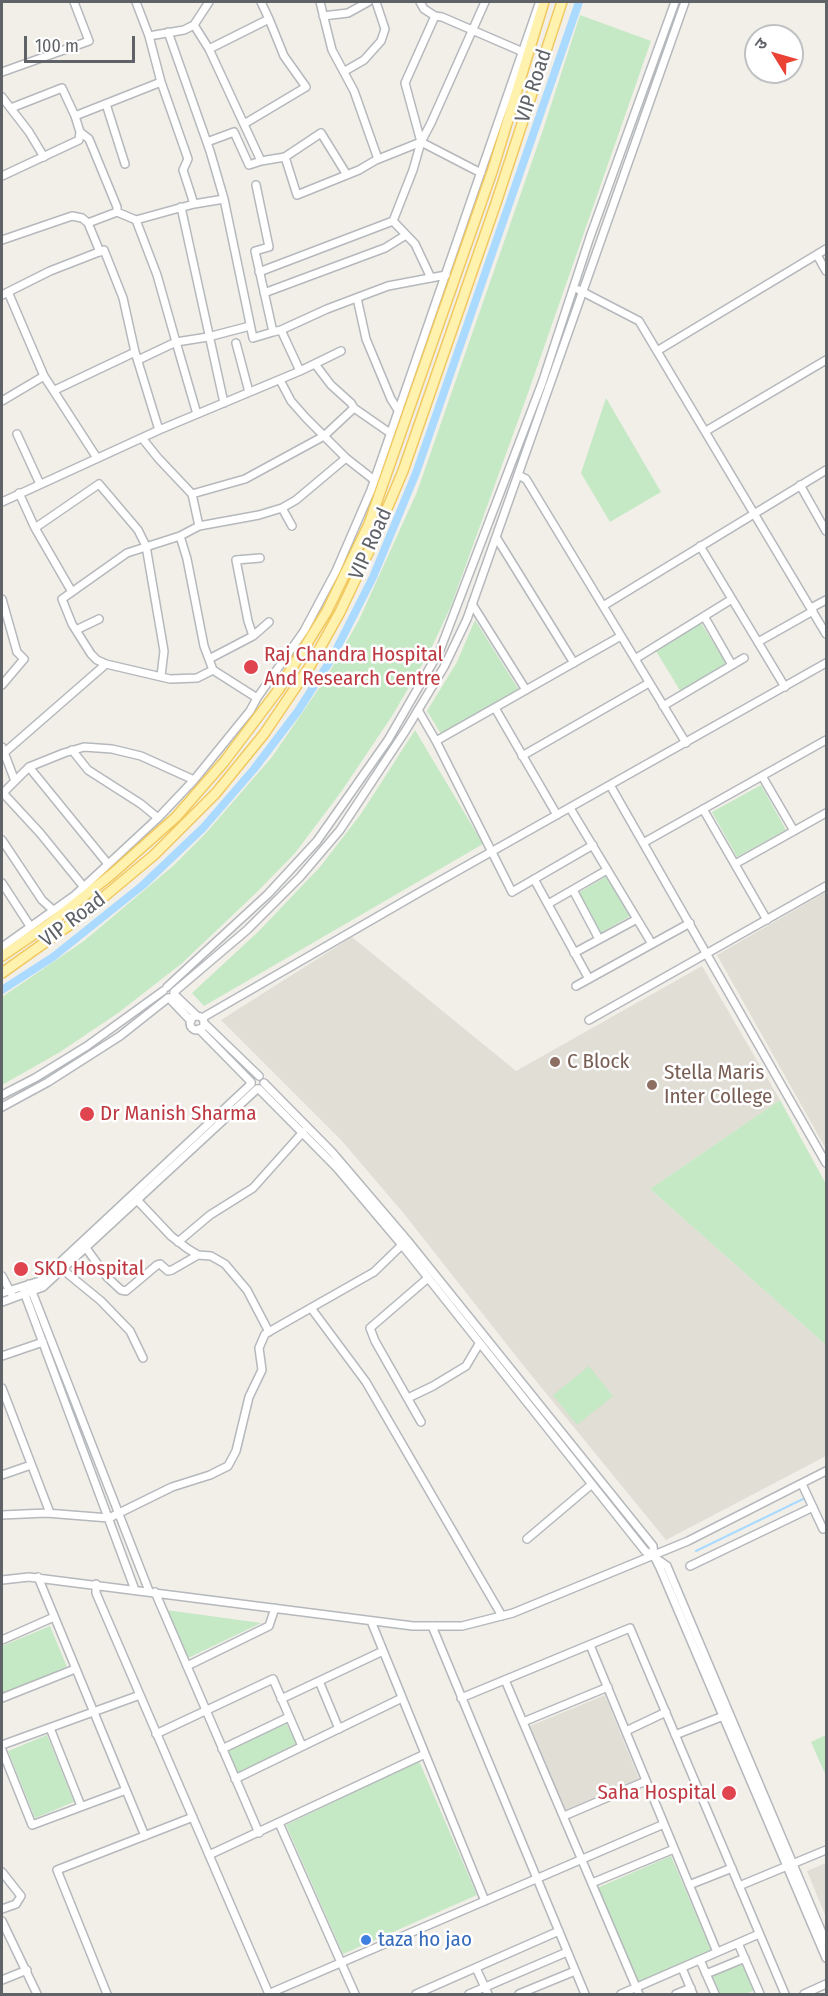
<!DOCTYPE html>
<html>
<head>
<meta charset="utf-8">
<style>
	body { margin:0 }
	#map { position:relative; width:828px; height:1996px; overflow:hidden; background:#f1efe8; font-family:"Fira Sans Condensed","Noto Sans Devanagari",sans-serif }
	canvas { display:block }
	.frame { position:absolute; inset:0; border:3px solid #5f6368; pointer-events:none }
	.north { position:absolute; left:744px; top:24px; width:60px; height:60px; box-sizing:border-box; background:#fff; border:2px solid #bfc1c3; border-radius:50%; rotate:307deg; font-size:16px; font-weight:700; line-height:24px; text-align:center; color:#5f6368 }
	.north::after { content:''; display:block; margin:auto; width:21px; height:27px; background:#ea4335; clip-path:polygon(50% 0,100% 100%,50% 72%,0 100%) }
	.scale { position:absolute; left:24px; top:36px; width:111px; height:27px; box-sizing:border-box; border:3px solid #5f6368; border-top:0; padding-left:8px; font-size:18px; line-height:21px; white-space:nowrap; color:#5f6368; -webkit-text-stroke:4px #fff; paint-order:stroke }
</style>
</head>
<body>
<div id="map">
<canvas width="828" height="1996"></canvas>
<div class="frame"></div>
<div class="north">उ</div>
<div class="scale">100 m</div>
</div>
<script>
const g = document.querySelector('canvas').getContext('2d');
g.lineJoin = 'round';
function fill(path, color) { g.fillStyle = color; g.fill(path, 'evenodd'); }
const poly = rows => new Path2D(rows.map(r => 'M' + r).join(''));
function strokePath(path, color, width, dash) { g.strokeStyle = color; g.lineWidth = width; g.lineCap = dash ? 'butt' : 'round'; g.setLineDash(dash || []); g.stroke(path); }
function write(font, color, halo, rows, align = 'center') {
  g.font = font + ' "Fira Sans Condensed",sans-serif'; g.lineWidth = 5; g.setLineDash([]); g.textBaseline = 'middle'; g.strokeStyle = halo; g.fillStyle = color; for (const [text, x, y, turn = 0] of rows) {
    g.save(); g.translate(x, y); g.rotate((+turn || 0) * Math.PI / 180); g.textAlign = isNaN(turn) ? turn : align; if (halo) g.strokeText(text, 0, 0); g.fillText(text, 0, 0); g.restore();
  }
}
const education = poly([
	[826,892,826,1149,717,955],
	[352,937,516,1071,702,966,780,1100,650,1189,826,1345,826,1456,666,1540,523,1365,405,1215,342,1141,221,1020],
	[605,1695,639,1779,565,1810,530,1726],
	[826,1863,826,1917,807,1871]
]);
const green = poly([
	[580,15,651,41,528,393,451,606,429,653,392,716,341,792,295,853,256,893,181,964,118,1013,60,1052,2,1085,2,997,84,941,173,866,206,833,272,757,326,678,359,620,417,492,544,127],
	[606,398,661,492,610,522,581,473],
	[475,620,519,690,441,734,427,711,457,662],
	[701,623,726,663,681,692,656,651],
	[415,730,483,844,204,1006,192,993,258,932,320,867,361,814],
	[761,785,786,830,737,857,712,812],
	[607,876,630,916,601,933,578,893],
	[780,1100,826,1184,826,1345,650,1189],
	[589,1366,613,1396,577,1425,553,1395],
	[166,1610,261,1623,186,1659],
	[50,1626,67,1667,2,1695,2,1646],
	[286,1723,297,1745,237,1774,226,1752],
	[47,1735,74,1802,35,1818,8,1751],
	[826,1735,826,1776,811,1742],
	[419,1761,477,1895,343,1954,286,1825],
	[671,1856,711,1950,638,1982,597,1888],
	[743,1962,755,1990,745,1994,717,1994,710,1977]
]);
const stream = poly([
	[696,1551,803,1499]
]);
const canal = poly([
	[2,990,53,957,143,885,203,828,254,769,298,711,332,658,373,577,416,473,579,2]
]);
const minor = poly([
	[136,2,149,36],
	[320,2,332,50,354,91,378,159],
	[420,2,424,9,435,16,442,17,523,52],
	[323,16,348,13,368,2],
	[194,25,209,49,269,19,261,2],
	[168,32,210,151,224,199,194,204],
	[209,49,261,161,285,157,321,133,347,175],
	[345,71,364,60,381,41,385,29,376,2],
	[2,72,89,41,74,2],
	[2,97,29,132,44,157],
	[106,104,125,164],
	[11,108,62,88,75,116],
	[244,124,306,87,284,56,269,19],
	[80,132,89,139,117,207,117,212,88,223,100,252],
	[207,142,234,132,249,165,261,161],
	[421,142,405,83,435,16],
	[285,157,297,195,359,170,376,160,421,142,481,173],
	[2,176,79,140,80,132,75,116,161,82,149,36,184,30,194,25,209,2],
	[256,185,269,247,255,251,273,332,281,330],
	[224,199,253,338,273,332],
	[181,207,224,403],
	[117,212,136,220],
	[393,221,415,244,431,278],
	[2,240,72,216,82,218,88,223],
	[817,255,826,271],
	[259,272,393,221,413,170,421,142,431,123,485,2],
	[579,290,639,321,826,634],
	[8,292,44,376],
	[264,293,385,248,406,235],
	[2,295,50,271,104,250,123,298,135,352,159,430],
	[357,298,366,339,391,399,398,410],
	[236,343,249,392],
	[657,351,826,249],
	[138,360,176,342,157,275,136,220,194,204,183,170,188,159,161,82],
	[315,364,331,385,351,403,354,408,390,433],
	[300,371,341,351],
	[280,380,291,401,306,418,346,458,374,480],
	[55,390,135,352],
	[2,401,44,376,97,458],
	[197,414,176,342,208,337,250,326],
	[706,431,826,360],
	[17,434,40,484],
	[142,438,158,458,192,494],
	[518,475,526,479,686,743],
	[800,485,826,531],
	[19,493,35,528,72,592],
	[2,502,159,430,300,371,281,330,327,309,388,286,446,275],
	[282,508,292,526],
	[199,526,192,494,245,479,324,436,354,408],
	[35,528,99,484,138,530,146,546,164,651,161,676],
	[180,536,199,526,259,515,282,508,296,500,346,458],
	[496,537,574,663],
	[700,546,785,687],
	[2,599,17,652,24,659,2,685],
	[472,604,526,690],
	[603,606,826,470],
	[811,608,826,600],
	[704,616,732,665],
	[76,630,99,619],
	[253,636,248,621,236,560,260,558],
	[758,642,813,611],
	[209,659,253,636,269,622],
	[635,659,732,599],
	[213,670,197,678,170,679,106,664,97,660,91,654,72,624,62,599,127,553,180,536,187,559,204,646,213,670,257,698],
	[663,706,744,658],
	[495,708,557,815],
	[418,710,436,741,512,892,593,845],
	[436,741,621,636],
	[2,747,15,781],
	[72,750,88,770,141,804,158,818],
	[5,752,106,664],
	[522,756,649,683],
	[29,767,108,864],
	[762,776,794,831],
	[610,785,826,1163],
	[2,792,40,833,83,886],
	[3,793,29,767,64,753,84,747,112,749,141,756,194,780],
	[570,808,652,944],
	[703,809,767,920],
	[2,840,42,900,53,910],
	[643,843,826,740],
	[735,864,826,813],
	[534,879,589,979],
	[2,883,30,926],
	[573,890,599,939],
	[548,904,607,870],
	[2,947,75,895,158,818,194,780,250,711,257,698,304,631,336,571,371,490,539,4],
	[574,953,637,919],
	[576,986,690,923],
	[167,987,268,894,317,841,388,740,440,650,542,383,590,237,675,2],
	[174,992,247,930,300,877,340,830,406,730,444,667,467,619,685,2],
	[174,994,197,1016],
	[169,998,191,1021],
	'190 1023a7 7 0 1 1 14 0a7 7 0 1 1-14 0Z',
	[202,1018,420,892,826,663],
	[589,1020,826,886],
	[204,1023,259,1076],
	[199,1029,251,1082],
	[264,1083,332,1152,407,1240],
	[259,1089,337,1168,402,1245,645,1551,667,1566,826,1942],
	[2,1095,35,1078,87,1046,163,991],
	[2,1107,48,1082,120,1036,168,998],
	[138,1201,171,1236,188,1249,198,1255,211,1256,225,1264,247,1290,269,1332],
	[178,1242,210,1215,253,1188,303,1132],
	[86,1248,107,1277,121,1290,126,1291,157,1265,160,1264,168,1271,172,1270,198,1255],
	[62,1269,101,1301,130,1331,143,1358],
	[2,1276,12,1295],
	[29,1284,149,1591],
	[24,1292,135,1590],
	[2,1293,40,1281,251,1084],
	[2,1302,43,1287,257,1089],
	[311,1308,366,1382,502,1616],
	[2,1356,43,1342],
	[2,1388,50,1513],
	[408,1398,433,1386,466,1366,479,1344],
	[421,1422,375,1341,370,1328,428,1278],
	[2,1475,31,1465],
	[802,1484,823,1529],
	[2,1515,46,1513,109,1518,172,1487,210,1475,228,1466,236,1451,249,1397,262,1370,259,1348,265,1334,374,1272,407,1240,653,1546,654,1556,660,1568,826,1958],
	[527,1539,592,1484],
	[690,1566,813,1507],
	[38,1577,145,1836],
	[2,1580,29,1577,413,1626,462,1626,513,1613,688,1541,826,1471],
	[96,1584,96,1593,269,1994],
	[155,1592,259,1833],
	[371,1621,485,1901],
	[432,1626,585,1994],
	[2,1640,54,1617],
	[590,1645,717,1952],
	[187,1666,269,1626,275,1608],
	[505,1680,639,1994],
	[319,1681,339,1729],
	[2,1698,75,1669],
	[461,1698,630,1628,785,1994],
	[281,1699,383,1651],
	[523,1722,608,1687],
	[50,1728,81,1806],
	[626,1731,666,1712],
	[156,1734,273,1679,302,1746],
	[675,1735,726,1715],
	[2,1745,140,1695],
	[222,1749,289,1717],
	[2,1750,32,1825,126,1790],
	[235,1779,402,1698],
	[564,1816,646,1781],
	[279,1823,355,1994],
	[209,1855,425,1754],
	[2,1872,21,1896,16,1904,2,1909],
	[592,1883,674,1849],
	[689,1885,732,1868],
	[739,1886,826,1850],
	[2,1921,37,1994],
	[738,1943,760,1994],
	[700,1960,715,1994],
	[476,1968,488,1994],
	[682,1968,693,1994],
	[706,1974,745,1958],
	[2,1980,27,1970],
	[107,1994,57,1870,193,1817],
	[268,1994,664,1824],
	[416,1994,559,1931],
	[469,1994,567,1952],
	[519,1994,575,1971],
	[621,1994,759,1934],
	[676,1994,691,1988],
	[804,1994,826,1984]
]);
const major = poly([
	[2,956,49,924,112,874,176,817,224,762,279,689,327,611,369,524,493,169,544,2],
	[2,973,75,921,154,855,216,793,264,734,310,666,340,612,369,551,403,471,496,203,562,2]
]);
const markers = [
	[251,667,8,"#e0444e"],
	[555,1062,6,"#8d6e63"],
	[652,1085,6,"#8d6e63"],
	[87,1114,8,"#e0444e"],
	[21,1269,8,"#e0444e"],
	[729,1793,8,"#e0444e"],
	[366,1940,6,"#3f7fe0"]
];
const streetNames = [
	["VIP Road",534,86,-72],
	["VIP Road",371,544,-66],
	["VIP Road",73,920,-37]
];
const healthNames = [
	["Raj Chandra Hospital",264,655],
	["And Research Centre",264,679],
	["Dr Manish Sharma",100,1114],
	["SKD Hospital",34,1269],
	["Saha Hospital",716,1793,"right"]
];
const educationNames = [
	["C Block",567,1062],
	["Stella Maris",664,1073],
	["Inter College",664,1097]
];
const shopNames = [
	["taza ho jao",378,1940]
];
fill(education, '#e1ded6');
fill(green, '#c5e8c5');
strokePath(stream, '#aadaff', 2);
strokePath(canal, '#aadaff', 8);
strokePath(minor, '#b5b8bc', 10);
strokePath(major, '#f2c960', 12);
strokePath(minor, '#fff', 7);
strokePath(major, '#fff2af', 9);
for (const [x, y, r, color] of markers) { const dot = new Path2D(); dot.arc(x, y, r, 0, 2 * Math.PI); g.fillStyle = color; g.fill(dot); strokePath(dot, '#fff', 2); }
write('21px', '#5f6368', '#fff', streetNames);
write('21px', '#be3a42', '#fff', healthNames, 'left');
write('21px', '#785e54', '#fff', educationNames, 'left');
write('21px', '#366cbe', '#fff', shopNames, 'left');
</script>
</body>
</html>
